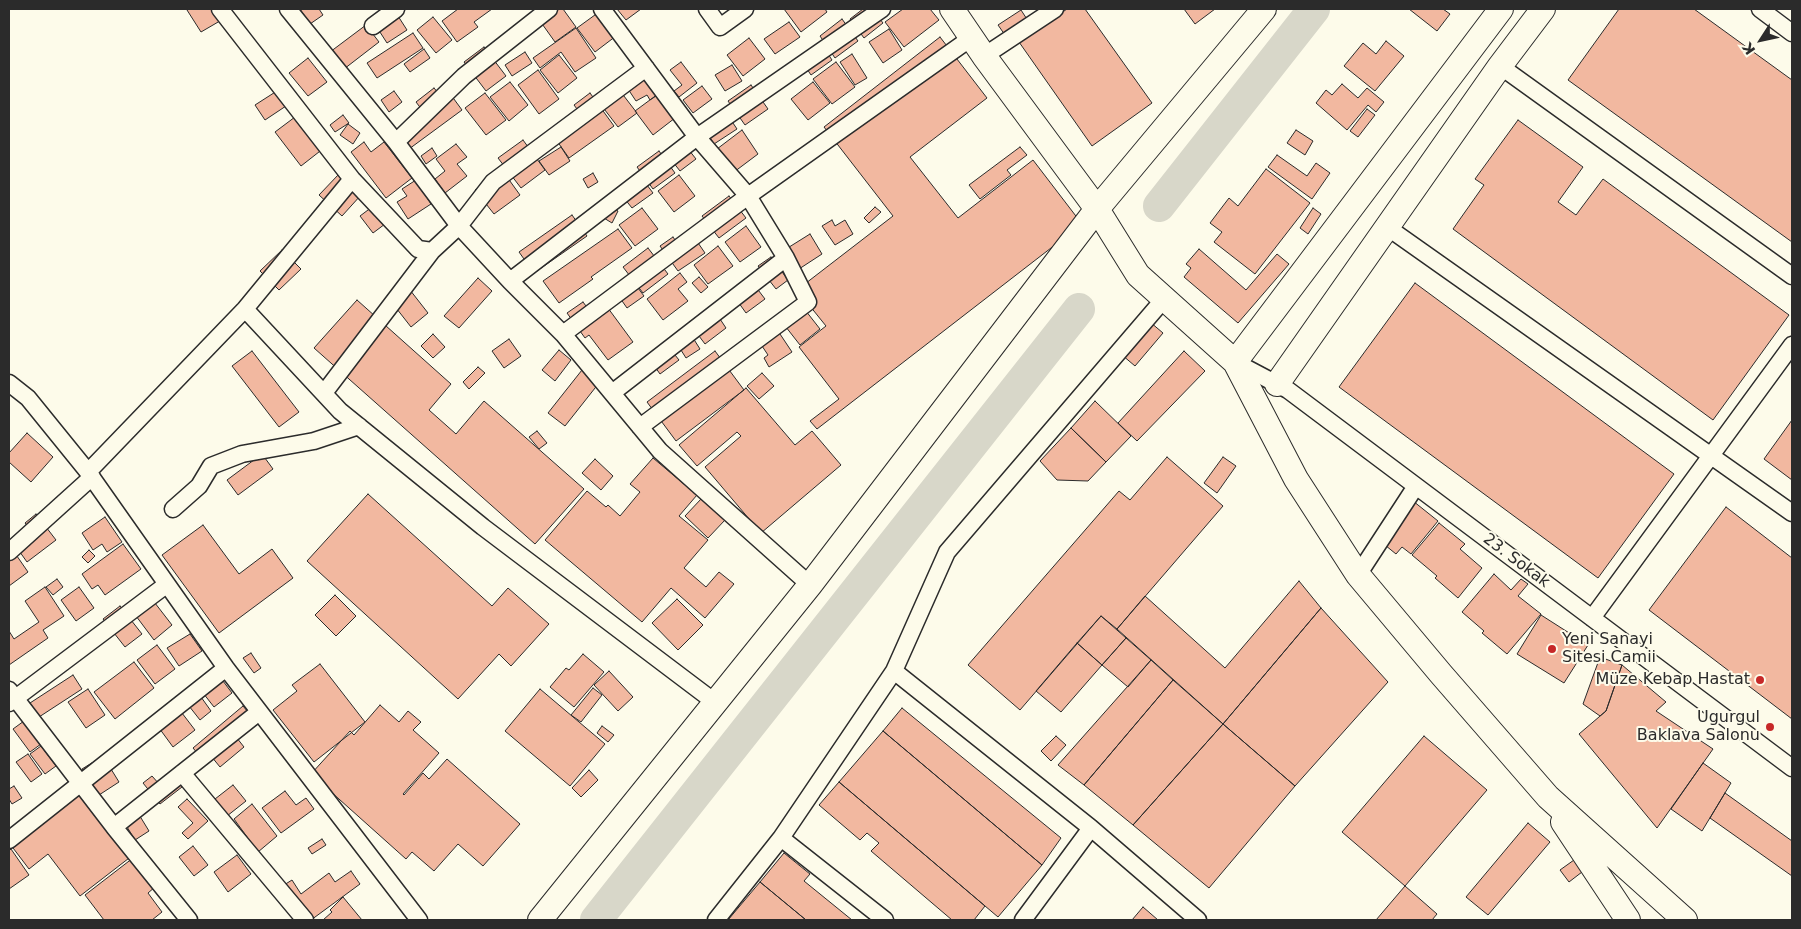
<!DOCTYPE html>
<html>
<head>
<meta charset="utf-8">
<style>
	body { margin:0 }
	#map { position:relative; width:1801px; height:929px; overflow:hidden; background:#fdfbea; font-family:"DejaVu Sans",sans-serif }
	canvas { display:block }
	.frame { position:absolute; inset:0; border:10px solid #2b2b2b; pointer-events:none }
	.north { position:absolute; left:1736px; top:15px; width:50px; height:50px; -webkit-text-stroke:4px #fdfbea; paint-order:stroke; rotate:235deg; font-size:14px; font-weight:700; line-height:20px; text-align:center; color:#2b2b2b }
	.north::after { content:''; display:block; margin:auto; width:18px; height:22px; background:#2b2b2b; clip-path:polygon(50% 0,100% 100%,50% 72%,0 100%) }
</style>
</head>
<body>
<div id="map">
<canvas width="1801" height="929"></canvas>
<div class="frame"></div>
<div class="north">K</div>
</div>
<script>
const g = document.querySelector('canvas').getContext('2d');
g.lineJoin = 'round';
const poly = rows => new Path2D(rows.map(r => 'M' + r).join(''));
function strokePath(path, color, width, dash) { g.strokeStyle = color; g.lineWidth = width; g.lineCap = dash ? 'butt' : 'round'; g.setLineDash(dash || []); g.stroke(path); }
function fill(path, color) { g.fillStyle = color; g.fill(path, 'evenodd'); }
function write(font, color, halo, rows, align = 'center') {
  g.font = font + ' "DejaVu Sans",sans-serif'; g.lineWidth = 4; g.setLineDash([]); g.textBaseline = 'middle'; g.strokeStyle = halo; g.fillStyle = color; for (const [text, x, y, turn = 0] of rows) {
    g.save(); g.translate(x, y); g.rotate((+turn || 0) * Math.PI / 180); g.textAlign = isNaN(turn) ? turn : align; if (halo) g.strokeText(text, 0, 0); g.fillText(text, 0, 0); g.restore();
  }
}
const river = poly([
	[1159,206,1314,9],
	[596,920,1079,309]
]);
const building = poly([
	[189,9,219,9,225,18,201,32,187,10,189,9],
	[300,9,319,9,323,15,310,24,300,9],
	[458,9,492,9,474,22,478,27,457,42,442,21,458,9],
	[556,9,563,9,576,27,555,42,540,21,556,9],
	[617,9,641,9,626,20,617,9],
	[784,9,825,9,827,12,801,32,784,9],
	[863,9,872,9,883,23,864,38,850,19,863,9],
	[903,9,930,9,939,20,904,47,885,22,903,9],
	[1067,9,1085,9,1152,103,1092,146,1019,42,1067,9],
	[1184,9,1215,9,1195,24,1184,9],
	[1409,9,1443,9,1450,14,1437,31,1409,9],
	[1619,9,1694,9,1792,80,1792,242,1568,80,1619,9],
	[1021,10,1034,30,1012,45,998,25,1021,10],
	[599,12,616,36,595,52,577,28,599,12],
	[398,16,407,30,387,43,378,29,398,16],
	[433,17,452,40,436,53,417,30,433,17],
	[842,19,858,41,835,58,820,36,842,19],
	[789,22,800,37,775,54,764,39,789,22],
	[366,25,379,42,344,69,330,52,366,25],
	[576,28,596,58,575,72,561,52,540,68,533,58,576,28],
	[889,29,902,50,883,63,869,42,889,29],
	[413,33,423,48,377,78,367,63,413,33],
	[940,37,987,98,910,157,958,218,1033,160,1082,224,817,429,810,421,839,399,799,347,826,326,797,290,893,216,824,127,940,37],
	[749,38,765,59,743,76,727,55,749,38],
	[1386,41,1404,56,1375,91,1344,66,1363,43,1376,54,1386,41],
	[820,42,832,60,811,75,799,57,820,42],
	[484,47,506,76,486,91,464,62,484,47],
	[424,49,430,58,410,72,404,64,424,49],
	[525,52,532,63,512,76,505,65,525,52],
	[852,54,867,78,855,85,840,62,852,54],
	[559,55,577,78,558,93,540,70,559,55],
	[308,58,327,82,308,96,289,73,308,58],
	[681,62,697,83,679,97,674,91,682,85,670,70,681,62],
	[836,62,855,87,832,104,813,79,836,62],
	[732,65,742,81,725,91,715,75,732,65],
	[538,70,559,99,539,114,518,85,538,70],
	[645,73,659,94,650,100,647,95,636,101,626,86,645,73],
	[510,82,528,105,509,121,490,97,510,82],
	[813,82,830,103,808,120,791,99,813,82],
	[1342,84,1358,98,1367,88,1384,102,1376,112,1368,105,1347,130,1316,103,1326,90,1332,95,1342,84],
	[751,85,768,109,745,125,728,101,751,85],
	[702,86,712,99,693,113,683,100,702,86],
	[617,87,637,113,618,127,598,101,617,87],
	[434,88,444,100,451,95,462,110,409,149,402,139,429,119,416,102,434,88],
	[280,89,289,104,265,120,255,105,280,89],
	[394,91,402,102,389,112,381,100,394,91],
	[485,93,506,120,486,135,465,108,485,93],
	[590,93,614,126,569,158,552,134,580,113,574,105,590,93],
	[658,94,675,118,653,135,635,111,658,94],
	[1367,109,1375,115,1358,137,1350,131,1367,109],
	[299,114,324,148,301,166,275,132,299,114],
	[727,114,737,129,714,144,704,128,727,114],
	[343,115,349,123,335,132,330,125,343,115],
	[1518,120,1583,167,1558,202,1576,215,1603,179,1789,315,1713,420,1453,229,1484,185,1475,179,1518,120],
	[348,124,360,133,353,144,340,135,348,124],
	[742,130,758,154,734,172,717,149,742,130],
	[1296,130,1313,141,1305,155,1287,143,1296,130],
	[523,140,545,170,521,188,498,158,523,140],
	[364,142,371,152,384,142,412,178,386,198,351,152,364,142],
	[456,144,467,157,457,164,467,176,445,193,435,179,445,171,436,159,456,144],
	[685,145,696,159,680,171,669,157,685,145],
	[561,147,570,161,549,175,539,161,561,147],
	[1020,147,1027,155,1007,170,1011,175,980,199,969,185,1020,147],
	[432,148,437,156,426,164,421,156,432,148],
	[659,151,675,173,653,189,637,167,659,151],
	[1277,155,1307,176,1316,163,1330,173,1312,199,1268,167,1277,155],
	[1266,169,1310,203,1255,274,1214,242,1222,232,1210,223,1229,198,1238,206,1266,169],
	[502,170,520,195,494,214,475,190,502,170],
	[593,173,598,182,588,188,583,179,593,173],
	[339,174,361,195,342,216,319,195,339,174],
	[679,175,695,196,674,212,658,191,679,175],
	[641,177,653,193,632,208,620,193,641,177],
	[416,180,431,204,408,219,397,202,407,196,402,189,416,180],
	[729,196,746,218,719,238,702,216,729,196],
	[606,204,618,211,612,223,599,215,606,204],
	[372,207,385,224,373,233,360,216,372,207],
	[875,207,881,212,869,223,864,218,875,207],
	[642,208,658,229,635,246,619,225,642,208],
	[1313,208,1321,214,1308,234,1300,228,1313,208],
	[572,215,587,236,534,273,519,252,572,215],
	[832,220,835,226,845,220,853,234,835,245,822,226,832,220],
	[746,226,761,247,740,262,725,242,746,226],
	[618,229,632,248,591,277,593,279,559,303,543,281,618,229],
	[810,234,822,254,799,269,786,249,810,234],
	[673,237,680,247,694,237,705,253,678,271,660,246,673,237],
	[718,246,733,266,708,284,694,265,718,246],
	[648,248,668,274,643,293,623,267,648,248],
	[1199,249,1246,290,1277,254,1289,264,1238,323,1184,277,1191,268,1186,264,1199,249],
	[282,250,301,269,279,290,260,271,282,250],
	[771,257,788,280,776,289,758,266,771,257],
	[680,273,687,282,678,289,688,301,663,320,647,299,680,273],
	[629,276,644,296,627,308,613,288,629,276],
	[699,277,708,287,701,293,692,283,699,277],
	[478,278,492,291,459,328,444,316,478,278],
	[749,278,765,299,746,313,731,292,749,278],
	[1415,283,1674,474,1598,578,1339,387,1415,283],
	[410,290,428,313,411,327,393,304,410,290],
	[723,297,732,310,720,319,726,328,705,344,696,332,694,333,687,324,723,297],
	[357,300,451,384,429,410,456,434,484,401,584,489,535,544,314,348,357,300],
	[583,302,592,314,605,304,633,342,608,360,589,335,585,338,567,313,583,302],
	[802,306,820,329,800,345,782,322,802,306],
	[1150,322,1163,333,1135,366,1122,355,1150,322],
	[774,325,792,352,769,367,764,358,768,355,756,337,774,325],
	[688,330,700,349,686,358,674,339,688,330],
	[433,334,445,347,433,358,421,346,433,334],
	[509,339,521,356,504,368,492,351,509,339],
	[559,350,571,360,555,381,542,370,559,350],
	[671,350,679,360,660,374,653,364,671,350],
	[252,351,299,412,279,427,232,366,252,351],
	[715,351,744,390,676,441,647,402,715,351],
	[1184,351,1205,371,1137,441,1118,423,1184,351],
	[478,367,485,373,469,389,463,382,478,367],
	[582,370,599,383,565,426,548,413,582,370],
	[762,373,774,386,759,399,747,386,762,373],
	[746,388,795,445,812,431,841,465,761,533,705,467,741,436,737,432,697,466,679,445,746,388],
	[1095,401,1131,436,1106,462,1071,428,1095,401],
	[1792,420,1792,480,1764,459,1792,420],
	[1071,428,1106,462,1088,481,1057,480,1040,461,1071,428],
	[537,431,547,443,539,449,529,437,537,431],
	[27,433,53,457,31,482,9,462,9,453,27,433],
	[262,454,273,469,238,495,227,480,262,454],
	[1167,457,1223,506,1117,629,1101,616,1020,710,968,665,1119,491,1130,500,1167,457],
	[1223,457,1236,466,1217,493,1204,483,1223,457],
	[653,458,697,495,679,516,708,540,684,568,706,587,719,572,734,584,705,618,671,588,642,622,545,540,587,491,606,507,608,505,620,516,640,492,630,484,653,458],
	[595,459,613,476,601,490,582,473,595,459],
	[368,494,492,606,508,588,549,624,511,666,499,654,458,699,307,561,368,494],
	[702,498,725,520,708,538,685,516,702,498],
	[1413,501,1438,521,1411,554,1402,547,1396,554,1380,541,1413,501],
	[1726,507,1792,558,1792,719,1649,610,1726,507],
	[36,514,56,540,27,562,12,541,29,528,25,523,36,514],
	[105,517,122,542,107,552,102,544,93,550,82,533,105,517],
	[1439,523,1465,544,1460,549,1482,568,1458,598,1435,578,1437,576,1412,555,1439,523],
	[203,525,239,574,272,549,293,578,219,633,162,555,203,525],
	[123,544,141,569,105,595,98,585,92,589,82,574,123,544],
	[10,546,28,572,9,586,9,547,10,546],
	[89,550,95,556,88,563,82,557,89,550],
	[1494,574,1511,590,1521,579,1528,584,1518,596,1541,614,1507,654,1482,633,1484,631,1462,612,1494,574],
	[57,579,63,587,53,595,46,587,57,579],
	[1299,581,1321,608,1223,724,1117,629,1145,596,1225,668,1299,581],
	[45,587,64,616,43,630,48,638,9,665,9,631,14,639,39,622,25,601,45,587],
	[79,587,94,608,76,621,61,600,79,587],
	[148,594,172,625,154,640,130,608,148,594],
	[335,595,356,616,336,636,315,615,335,595],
	[677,599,703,625,678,650,652,623,677,599],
	[120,606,142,634,125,647,103,619,120,606],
	[1321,608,1388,682,1295,786,1223,724,1321,608],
	[1541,615,1588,645,1564,683,1517,654,1541,615],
	[1101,616,1126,638,1102,665,1077,643,1101,616],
	[190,634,202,651,179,666,167,648,190,634],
	[1126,638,1151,660,1128,687,1102,665,1126,638],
	[1077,643,1102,665,1061,712,1036,691,1077,643],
	[157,645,175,669,155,684,137,660,157,645],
	[251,653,261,668,254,673,243,658,251,653],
	[583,654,604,672,574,707,550,687,566,668,569,670,583,654],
	[1600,657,1622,665,1606,711,1600,716,1583,704,1600,657],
	[1151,660,1173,680,1084,785,1058,765,1151,660],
	[134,662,154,688,115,719,94,692,134,662],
	[320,664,365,722,314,762,273,710,297,691,292,685,320,664],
	[1622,665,1666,702,1656,711,1713,749,1657,828,1579,734,1606,711,1622,665],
	[214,669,232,693,214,707,196,684,214,669],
	[609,671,633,697,618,711,594,685,609,671],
	[73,675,82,689,39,717,30,703,73,675],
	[1173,680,1223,724,1133,825,1084,785,1173,680],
	[593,688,602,695,581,722,571,715,593,688],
	[88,689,105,715,86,728,68,702,88,689],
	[540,689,605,744,570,786,505,731,540,689],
	[201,697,211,711,200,720,189,706,201,697],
	[172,700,195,730,173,747,151,717,172,700],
	[380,705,399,722,408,711,421,722,413,730,439,753,403,794,404,795,423,773,429,779,447,759,520,824,483,866,458,844,434,871,412,852,406,859,311,774,350,731,354,735,380,705],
	[243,706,248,712,229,728,244,747,220,767,211,756,204,761,193,748,243,706],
	[902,708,1061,838,1042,865,883,731,902,708],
	[24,721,41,744,30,752,13,729,24,721],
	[1223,724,1295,786,1209,888,1133,825,1223,724],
	[602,726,614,735,608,742,597,733,602,726],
	[883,731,1042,865,998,917,839,782,883,731],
	[1056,736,1066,745,1051,761,1041,751,1056,736],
	[1424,736,1487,790,1405,886,1342,832,1424,736],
	[41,746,56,766,45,774,30,754,41,746],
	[28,754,42,774,31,782,16,762,28,754],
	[103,756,119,782,99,795,82,769,103,756],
	[1703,763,1731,783,1702,831,1671,809,1703,763],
	[589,770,598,780,581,797,572,788,589,770],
	[172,775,182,787,160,804,143,783,152,776,160,785,172,775],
	[839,782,985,906,974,920,952,920,871,851,879,843,867,833,860,840,819,805,839,782],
	[75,785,133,855,80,896,48,854,29,869,10,844,75,785],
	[233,785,246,801,227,816,215,799,233,785],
	[14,786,22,798,12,804,9,799,9,789,14,786],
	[285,791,296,805,306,798,314,809,281,833,262,808,285,791],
	[1725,793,1792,841,1792,876,1710,818,1725,793],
	[187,799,208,821,188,839,182,833,193,823,178,807,187,799],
	[252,804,277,836,258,852,234,819,252,804],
	[138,813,149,831,135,840,124,822,138,813],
	[1528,823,1550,842,1488,915,1466,897,1528,823],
	[322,839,326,845,312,854,308,848,322,839],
	[193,846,208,865,194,876,179,857,193,846],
	[11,849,29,875,9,889,9,851,11,849],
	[784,853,810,874,804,881,852,920,806,920,760,882,784,853],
	[237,855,251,874,228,892,214,872,237,855],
	[133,858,155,887,148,893,162,912,152,920,104,920,85,895,133,858],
	[1574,860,1582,872,1569,882,1560,870,1574,860],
	[351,871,360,884,311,920,284,885,292,880,301,894,329,873,335,882,351,871],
	[760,882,806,920,728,920,760,882],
	[1405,886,1437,914,1432,920,1376,920,1405,886],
	[343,897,362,920,323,920,332,912,330,910,343,897],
	[1143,907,1158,920,1132,920,1143,907]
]);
const street = poly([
	[220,9,352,179,418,249,432,251,459,226,493,182,646,68],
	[288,9,396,142,459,226,510,281,563,334,660,451,810,585],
	[602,9,697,137,748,196,786,258,808,302,640,427],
	[707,9,720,27,745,9],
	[1760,9,1792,33],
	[373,26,396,9],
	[984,56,1055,9],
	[1500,66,1792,276],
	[396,142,464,76,549,9],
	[1387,227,1792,513],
	[510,281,697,137,882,9],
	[245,309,340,411,483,527,716,703],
	[563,334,748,196,971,38],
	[1235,362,1288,390,1792,768],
	[9,383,28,398,88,472,226,668,419,920],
	[324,393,432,251],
	[612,393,786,258],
	[88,472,245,309,352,179],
	[173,509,199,486,211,466,242,454,314,441,359,426],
	[9,552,92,477],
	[1358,575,1416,486],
	[1592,618,1792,345],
	[894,671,1091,828,1198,920],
	[9,690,114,827,189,920],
	[9,703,166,585],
	[182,773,305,920],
	[114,827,259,712],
	[781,838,885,920],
	[9,840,226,668],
	[716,920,781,838,894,671,947,552,1164,299],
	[1023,920,1091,828]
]);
const secondary = poly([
	[952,9,984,56,1097,209,1138,275,1235,362,1296,479,1358,575,1441,674,1548,797,1685,920],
	[1235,362,1501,9],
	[1277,384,1500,66,1543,9],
	[1563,822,1628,920],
	[540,920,810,585,1097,209,1264,9]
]);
const markers = [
	[1552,649,5,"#c62828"],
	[1760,680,5,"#c62828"],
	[1770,727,5,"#c62828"]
];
const streetNames = [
	["23. Sokak",1516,561,37]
];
const poiNames = [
	["Yeni Sanayi",1562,640,"left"],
	["Sitesi Camii",1562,658,"left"],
	["Müze Kebap Hastat",1750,680],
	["Ugurgul",1760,718],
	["Baklava Salonu",1760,736]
];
strokePath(river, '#d8d7c9', 32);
fill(building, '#f2b8a0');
strokePath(building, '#2b2b2b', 1);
strokePath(street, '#2b2b2b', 19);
strokePath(secondary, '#2b2b2b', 26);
strokePath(street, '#fdfbea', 16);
strokePath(secondary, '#fdfbea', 24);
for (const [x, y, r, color] of markers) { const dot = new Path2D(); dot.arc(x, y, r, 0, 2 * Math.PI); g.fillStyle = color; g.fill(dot); strokePath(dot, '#fdfbea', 2); }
write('16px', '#2b2b2b', '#fdfbea', streetNames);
write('16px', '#2b2b2b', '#fdfbea', poiNames, 'right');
</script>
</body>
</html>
